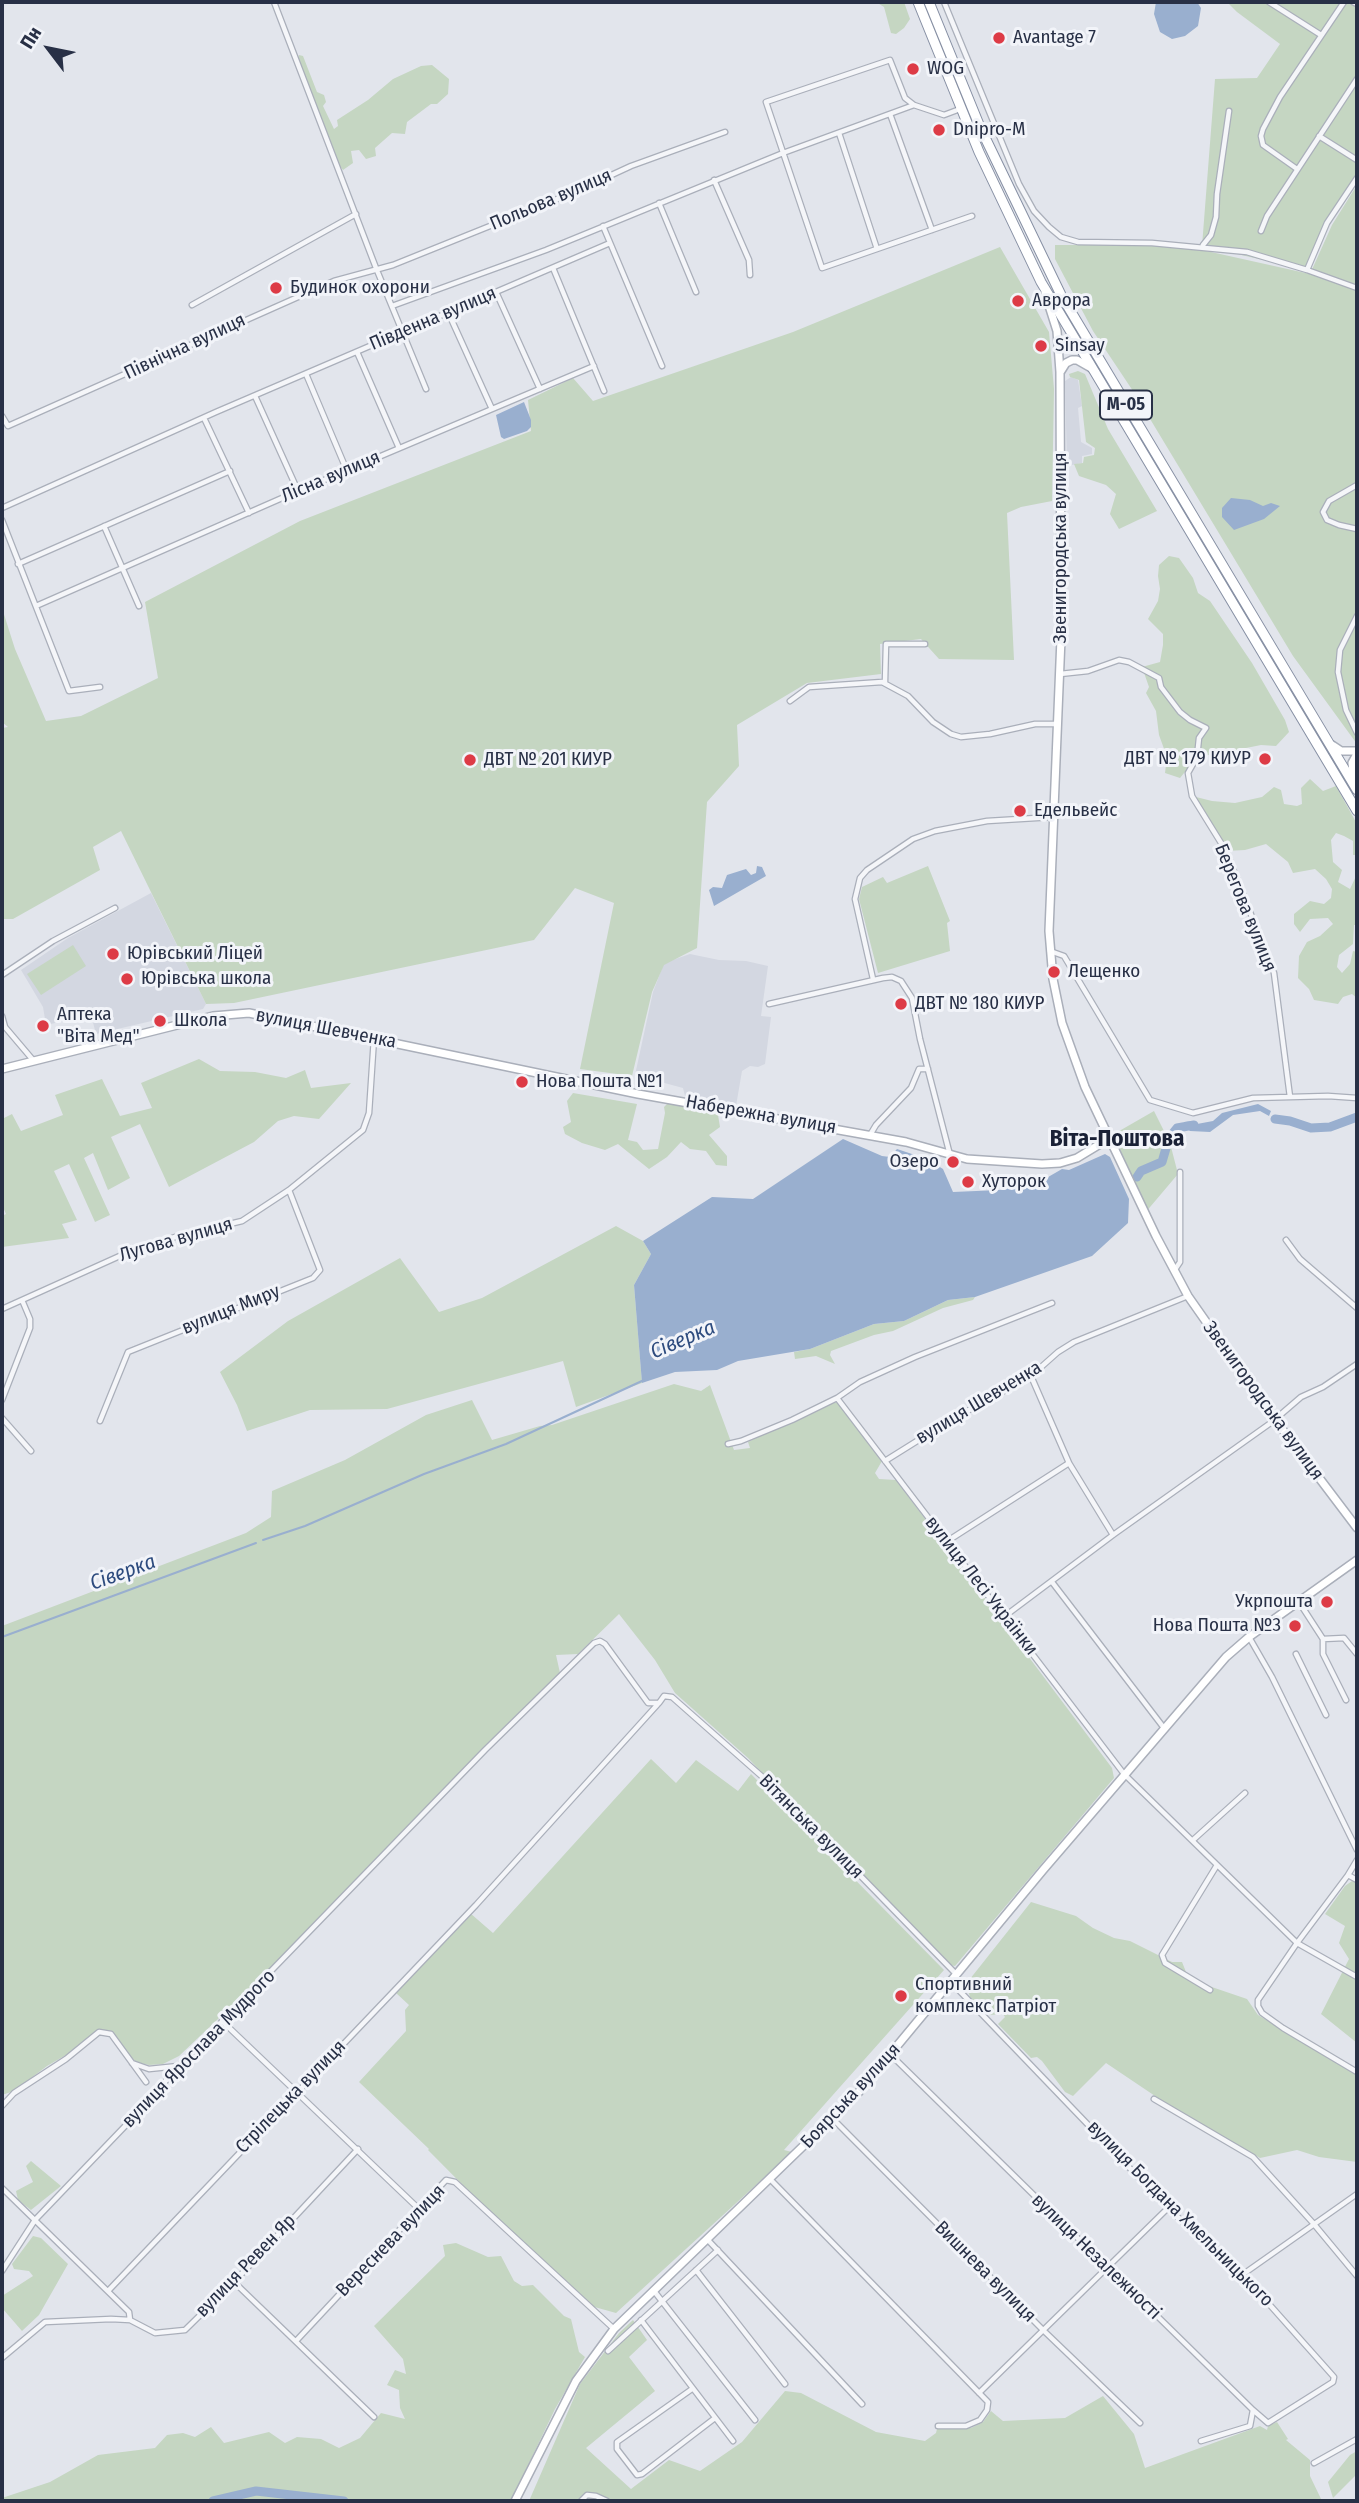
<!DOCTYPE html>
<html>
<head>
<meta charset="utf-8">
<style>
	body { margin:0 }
	#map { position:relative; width:1359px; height:2503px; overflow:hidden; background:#e2e5ec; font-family:"Fira Sans Condensed",sans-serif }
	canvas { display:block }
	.frame { position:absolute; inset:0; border:4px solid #283046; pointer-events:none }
	.north { position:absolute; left:14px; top:14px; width:70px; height:70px; -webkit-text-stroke:5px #f2f4f9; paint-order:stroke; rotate:302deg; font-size:19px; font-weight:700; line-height:28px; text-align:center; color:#283046 }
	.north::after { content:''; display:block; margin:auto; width:24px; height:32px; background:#283046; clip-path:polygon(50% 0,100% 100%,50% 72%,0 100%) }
</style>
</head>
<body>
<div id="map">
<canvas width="1359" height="2503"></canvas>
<div class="frame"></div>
<div class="north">Пн</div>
</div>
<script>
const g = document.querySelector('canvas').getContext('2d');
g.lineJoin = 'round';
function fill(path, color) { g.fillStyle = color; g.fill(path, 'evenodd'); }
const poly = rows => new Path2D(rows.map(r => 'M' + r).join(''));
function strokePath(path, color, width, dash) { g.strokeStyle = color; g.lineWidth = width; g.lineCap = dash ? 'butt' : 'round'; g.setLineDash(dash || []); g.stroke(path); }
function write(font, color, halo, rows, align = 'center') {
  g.font = font + ' "Fira Sans Condensed",sans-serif'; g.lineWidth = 6; g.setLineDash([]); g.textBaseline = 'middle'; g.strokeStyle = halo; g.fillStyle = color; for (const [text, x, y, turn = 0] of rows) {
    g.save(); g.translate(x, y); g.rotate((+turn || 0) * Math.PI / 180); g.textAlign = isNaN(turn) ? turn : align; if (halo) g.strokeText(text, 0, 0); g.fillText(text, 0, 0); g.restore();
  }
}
const built = poly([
	[1071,377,1078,380,1082,406,1078,408,1081,442,1092,448,1092,454,1082,456,1082,463,1067,466,1065,381],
	[151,893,206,1004,203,1009,96,1034,91,1015,46,1025,43,1007,21,970,68,938],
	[690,954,719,960,746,961,768,966,761,1016,771,1017,765,1064,758,1067,750,1066,742,1071,736,1106,685,1096,683,1088,635,1075,653,992,664,963]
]);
const green = poly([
	[876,2,904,2,910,19,904,28,896,34,891,33,884,7],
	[1227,2,1357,2,1357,178,1327,223,1307,270,1202,246,1215,79,1257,78,1280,44,1237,12],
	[299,55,303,56,317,92,324,95,326,102,323,106,334,129,338,126,337,120,368,100,393,79,421,66,432,65,449,79,448,94,437,104,431,104,407,122,405,134,392,133,375,148,376,156,366,159,359,150,351,151,353,163,343,170,339,165,298,58],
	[1357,185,1357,744,1293,656,1135,394,1093,331,1055,259,1055,245,1152,245,1202,250,1310,274,1332,225],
	[1000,247,1049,332,1054,389,1052,501,1021,507,1007,513,1014,660,939,659,921,639,880,644,881,674,807,683,737,725,739,766,707,802,697,948,664,965,652,992,632,1076,580,1069,614,903,575,888,534,940,234,1003,206,1004,121,831,93,847,100,870,13,919,2,919,2,728,8,727,2,722,4,673,2,669,2,608,15,649,46,721,81,716,158,678,145,602,300,521,531,431,528,400,573,378,593,401,793,332],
	[1078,371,1085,374,1108,429,1157,511,1119,529,1110,514,1116,494,1106,485,1079,476,1074,464,1083,463,1084,457,1094,455,1095,448,1086,442,1079,380,1070,377,1069,374],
	[1169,556,1179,558,1193,578,1198,593,1210,601,1252,663,1285,720,1289,732,1276,746,1261,745,1246,748,1240,755,1214,754,1197,757,1180,778,1165,773,1167,757,1159,735,1156,711,1146,693,1149,687,1142,667,1160,662,1163,645,1163,634,1148,619,1158,601,1160,589,1158,576,1159,565],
	[1310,779,1323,791,1336,786,1357,824,1357,855,1353,855,1353,841,1344,836,1336,833,1331,840,1333,862,1342,870,1338,882,1350,889,1357,874,1357,925,1354,925,1353,944,1339,955,1337,967,1342,973,1350,964,1353,951,1357,952,1357,998,1352,994,1343,997,1338,1004,1314,1000,1309,989,1298,978,1299,956,1307,942,1320,936,1333,924,1328,918,1310,919,1300,932,1294,924,1294,914,1310,901,1324,904,1331,898,1332,889,1326,879,1315,869,1293,873,1288,862,1266,844,1245,850,1226,851,1192,796,1212,801,1235,803,1262,797,1274,787,1281,790,1284,804,1297,806,1302,804,1301,788],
	[928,866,950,921,947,923,950,951,878,973,859,899,862,887,883,877,887,883],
	[73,945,86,966,41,995,27,974],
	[199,1059,220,1071,255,1072,286,1078,305,1070,311,1088,351,1083,319,1119,294,1116,278,1121,254,1142,169,1187,140,1124,111,1137,130,1178,108,1190,93,1153,84,1158,110,1215,95,1222,69,1164,54,1171,77,1220,62,1224,69,1238,2,1247,2,1216,6,1214,2,1205,2,1119,12,1114,21,1131,63,1115,55,1095,102,1079,120,1116,152,1108,141,1083],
	[573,1093,637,1104,628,1140,637,1142,643,1150,658,1149,665,1113,664,1107,668,1103,718,1115,720,1127,709,1135,727,1156,727,1166,716,1165,706,1151,690,1149,681,1142,667,1157,649,1169,618,1144,605,1150,582,1143,565,1134,563,1127,571,1122,567,1101],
	[1154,1111,1170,1143,1178,1174,1145,1213,1114,1134],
	[616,1226,643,1241,651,1254,634,1285,642,1383,576,1407,563,1361,387,1409,310,1410,247,1431,237,1405,220,1372,288,1321,400,1258,439,1312,482,1298],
	[975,1297,973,1300,943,1308,893,1331,874,1335,831,1351,830,1355,835,1364,816,1356,795,1359,794,1352,810,1349,874,1324,904,1321,948,1300],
	[674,1384,701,1391,710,1385,734,1450,750,1448,748,1442,829,1402,841,1403,882,1461,875,1473,879,1479,896,1480,1112,1768,1114,1778,955,1966,943,1964,748,1758,675,1693,655,1660,619,1614,578,1654,556,1655,560,1673,256,1983,179,2056,163,2064,149,2065,136,2062,106,2031,72,2056,66,2055,47,2066,14,2091,2,2095,2,1626,246,1533,271,1517,272,1491,345,1460,426,1415,472,1400,492,1440,540,1426,552,1425],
	[651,1759,676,1783,696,1760,738,1791,751,1774,944,1970,784,2150,792,2152,616,2313,591,2306,548,2271,428,2150,429,2149,359,2082,406,2031,405,2010,409,2005,396,1993,470,1913,493,1933],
	[1352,1881,1357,1883,1357,2043,1321,2014,1349,1959,1339,1943,1345,1926,1325,1914,1345,1886],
	[1031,1902,1076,1916,1093,1928,1114,1938,1130,1941,1172,1962,1182,1962,1186,1972,1200,1983,1247,1999,1258,2015,1357,2074,1357,2162,1319,2157,1297,2150,1260,2158,1161,2100,1106,2063,1073,2096,1065,2092,1042,2061,1037,2057,1031,2058,998,2024,1005,2017,1003,2014,989,2015,970,1997,966,1984],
	[31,2161,61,2186,31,2210,18,2200,16,2191,33,2182,26,2166],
	[33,2236,41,2238,68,2264,39,2315,22,2331,2,2308,2,2296,33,2276,29,2271,14,2269,12,2264],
	[456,2243,488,2257,501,2256,514,2281,522,2286,533,2285,564,2316,571,2319,579,2352,585,2357,555,2409,511,2501,2,2501,2,2498,50,2482,98,2455,155,2448,167,2435,183,2433,195,2437,211,2427,224,2443,269,2432,285,2443,297,2437,321,2439,339,2448,360,2438,381,2413,405,2419,400,2408,399,2390,387,2385,395,2370,406,2374,403,2359,374,2326,445,2256,443,2245],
	[633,2320,647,2340,629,2357,655,2391,586,2448,631,2489,669,2460,700,2471,742,2442,785,2391,801,2393,876,2432,925,2441,936,2433,937,2429,971,2428,983,2422,991,2411,1003,2421,1065,2418,1103,2396,1134,2434,1145,2468,1260,2426,1267,2430,1268,2426,1277,2422,1288,2439,1286,2440,1310,2460,1310,2476,1322,2501,529,2501,580,2384,619,2333],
	[1357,2451,1357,2479,1355,2476,1333,2498,1328,2482,1350,2455]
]);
const water = poly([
	[1156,2,1197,2,1201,8,1198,26,1185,36,1172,39,1160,32,1154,14],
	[524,402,531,420,531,427,527,431,504,439,501,437,496,415],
	[1231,498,1250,500,1263,506,1271,503,1280,506,1264,519,1234,530,1222,517,1222,508],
	[757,866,762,867,766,876,714,906,709,890,713,887,722,888,727,875,746,869,751,875,756,873],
	[1258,1104,1271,1111,1269,1116,1260,1111,1233,1115,1210,1132,1190,1131,1184,1125,1184,1122,1195,1121,1197,1124,1213,1121,1222,1113],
	[843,1139,882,1156,890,1157,897,1149,927,1159,943,1169,953,1192,999,1190,1036,1184,1062,1169,1069,1170,1105,1154,1110,1157,1129,1199,1128,1223,1092,1256,975,1297,948,1300,904,1321,874,1324,810,1349,738,1361,717,1370,675,1372,642,1383,634,1285,651,1254,643,1241,712,1197,753,1199]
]);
const stream = poly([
	[263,1540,305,1526,424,1474,506,1444,644,1380],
	[2,1637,256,1543]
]);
const river = poly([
	[1275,1119,1290,1121,1311,1128,1330,1127,1357,1117],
	[1137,1177,1141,1171,1162,1162,1169,1138,1177,1128,1194,1125],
	[213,2501,256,2491,344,2501]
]);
const street = poly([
	[274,2,376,268,426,389],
	[944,2,1019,184,1034,211,1049,227,1061,237,1078,242,1152,243,1247,252,1307,270,1357,288],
	[1269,2,1321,35],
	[1353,2,1357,4],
	[914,105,905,98,890,60,766,102,822,268,972,216],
	[890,114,932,230],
	[839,133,877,249],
	[1319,136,1357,160],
	[1297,169,1263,145,1261,136,1263,129,1280,97,1344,2],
	[714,180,749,260,750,275],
	[659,203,696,292],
	[603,226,662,366],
	[1261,231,1267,216,1357,79],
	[1203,245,1211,235,1216,217,1217,194,1229,111],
	[553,268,604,391],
	[1307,270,1327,223,1357,178],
	[496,292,540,389],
	[192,305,356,214],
	[392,306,546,250,783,153,914,105,944,115,960,109],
	[448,312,492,409],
	[357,352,399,448],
	[306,374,347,471],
	[255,396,298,491],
	[2,416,8,426,334,281,393,265,577,191,631,166,725,132],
	[204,418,249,513],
	[1357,485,1329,501,1323,512,1327,520,1339,525,1357,529],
	[2,508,216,412,610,243],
	[2,520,69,691,100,687],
	[104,526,139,606],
	[18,564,230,471],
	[36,606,298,491,594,366],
	[1357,616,1340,650,1338,672,1346,710,1357,733],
	[1060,674,1088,671,1119,660,1129,662,1159,678,1161,687,1180,712,1190,720,1206,728,1199,738,1197,757,1188,773,1192,796,1226,851,1274,973,1290,1097],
	[885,682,886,644,925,644],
	[790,701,809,687,882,682,908,696,933,722,951,734,961,737,990,734,1035,724,1057,724],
	[1050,951,1064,956,1150,1100,1193,1113,1253,1098,1328,1096,1357,1098],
	[2,975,53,941,115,908],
	[873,979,855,899,860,878,867,870,913,839,935,831,987,821,1053,817],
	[769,1004,883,978,892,977,901,981,912,998,920,1039,950,1155],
	[2,1016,5,1027,33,1060],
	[870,1135,876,1125,911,1088,919,1069,928,1069],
	[1286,1240,1300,1259,1357,1308],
	[1174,1271,1180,1262,1180,1172],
	[2,1309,133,1250,175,1237,242,1221,289,1190,363,1130,369,1113,374,1038],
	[1031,1376,1069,1463,1113,1535],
	[837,1398,1124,1774,1297,1943,1357,1977],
	[2,1400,30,1328,30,1319,22,1300],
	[2,1418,31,1451],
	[100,1421,128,1352,313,1278,320,1270,289,1190],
	[728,1444,741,1441,792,1420,837,1398,860,1382,915,1357,1052,1303],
	[885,1461,949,1421,1031,1376,1058,1352,1074,1342,1188,1296],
	[946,1542,1069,1463],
	[1052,1582,1164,1728],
	[1299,1602,1323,1639,1344,1638,1357,1654],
	[1005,1616,1113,1535,1272,1422,1301,1397,1323,1387,1357,1364],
	[1249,1637,1272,1677,1357,1850],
	[1323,1639,1323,1654,1346,1700],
	[1296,1654,1326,1715],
	[1193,1840,1245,1793],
	[1357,1860,1348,1875,1357,1880],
	[1348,1875,1297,1943,1258,2000,1258,2006,1262,2013,1283,2028,1357,2072],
	[951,1982,1168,2208,1261,2295,1334,2377,1333,2382,1268,2423,1253,2410],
	[1210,1990,1165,1963,1162,1955,1217,1865],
	[222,2021,419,2209],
	[891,2055,1253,2410,1250,2426,1201,2441],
	[132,2063,149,2069,178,2066],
	[1154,2099,1253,2157,1313,2223,1357,2276],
	[2,2106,14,2093,66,2059,99,2032,111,2034,146,2082],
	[833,2119,1043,2330,1140,2423],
	[770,2179,988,2402,987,2410,980,2420,966,2426,938,2426],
	[2,2188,129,2312,130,2320],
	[707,2239,862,2404],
	[696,2270,785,2384],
	[2,2271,35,2220,128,2123,179,2066,485,1750,594,1643,600,1641,605,1644,648,1703,659,1703,664,1696,672,1697,775,1788,956,1974],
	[1242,2275,1357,2194],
	[234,2282,374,2417],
	[108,2291,476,1905,658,1704],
	[654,2291,755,2420],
	[641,2320,733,2441],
	[296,2341,446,2180,455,2182,614,2329],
	[608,2351,718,2250],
	[2,2358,45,2322,111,2319,130,2320,155,2333,185,2330,234,2282,358,2149],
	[692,2389,617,2442,617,2449,637,2475,642,2474,715,2418],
	[979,2393,1168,2208],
	[1314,2463,1357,2439],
	[581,2501,587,2495,596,2496,607,2501]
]);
const secondary = poly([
	[1045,293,1057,331,1060,372,1061,638,1049,931,1053,979,1062,1023,1085,1087,1156,1236,1188,1296,1270,1413,1357,1528],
	[1061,371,1066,363,1072,360,1077,360,1091,368],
	[1332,745,1341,751,1357,751],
	[1354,782,1352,763,1357,754],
	[2,1069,213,1016,249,1013,638,1094,906,1142,967,1159,1042,1164,1060,1163,1077,1158,1110,1138],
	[515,2501,576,2381,614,2329,858,2093,1043,1870,1226,1657,1249,1637,1357,1560]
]);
const highway = poly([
	[918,2,979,152,1041,282,1357,811],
	[929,2,980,127,1061,295,1357,790]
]);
const markers = [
	[999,38,7,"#dd3b46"],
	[913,69,7,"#dd3b46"],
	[939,130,7,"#dd3b46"],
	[276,288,7,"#dd3b46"],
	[1018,301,7,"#dd3b46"],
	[1041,346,7,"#dd3b46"],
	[1265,759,7,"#dd3b46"],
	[470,760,7,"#dd3b46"],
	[1020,811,7,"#dd3b46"],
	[113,954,7,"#dd3b46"],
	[1054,972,7,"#dd3b46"],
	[127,979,7,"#dd3b46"],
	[901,1004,7,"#dd3b46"],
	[160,1021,7,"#dd3b46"],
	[43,1026,7,"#dd3b46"],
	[522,1082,7,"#dd3b46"],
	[953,1162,7,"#dd3b46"],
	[968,1182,7,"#dd3b46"],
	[1327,1602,7,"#dd3b46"],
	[1295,1626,7,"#dd3b46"],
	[901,1996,7,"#dd3b46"]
];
const shields = [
	[1126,405,52]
];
const shieldNames = [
	["М-05",1126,405]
];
const poiNames = [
	["Avantage 7",1013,38],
	["WOG",927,69],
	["Dnipro-M",953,130],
	["Будинок охорони",290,288],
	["Аврора",1032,301],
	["Sinsay",1055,346],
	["ДВТ № 179 КИУР",1251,759,"right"],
	["ДВТ № 201 КИУР",484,760],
	["Едельвейс",1034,811],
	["Юрівський Ліцей",127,954],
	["Лещенко",1068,972],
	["Юрівська школа",141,979],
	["ДВТ № 180 КИУР",915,1004],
	["Аптека",57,1015],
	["\"Віта Мед\"",57,1037],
	["Школа",174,1021],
	["Нова Пошта №1",536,1082],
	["Озеро",939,1162,"right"],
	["Хуторок",982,1182],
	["Укрпошта",1313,1602,"right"],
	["Нова Пошта №3",1281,1626,"right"],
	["Спортивний",915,1985],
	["комплекс Патріот",915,2007]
];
const streetNames = [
	["Польова вулиця",551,200,-23],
	["Південна вулиця",433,319,-23],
	["Північна вулиця",185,347,-25],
	["Лісна вулиця",331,477,-23],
	["Звенигородська вулиця",1061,548,-90],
	["Берегова вулиця",1245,908,68],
	["вулиця Шевченка",326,1029,11],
	["Набережна вулиця",761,1115,10],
	["Лугова вулиця",176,1240,-16],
	["вулиця Миру",231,1310,-22],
	["Звенигородська вулиця",1263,1401,54],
	["вулиця Шевченка",979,1403,-31],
	["вулиця Лесі Українки",981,1586,52],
	["Вітянська вулиця",811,1827,45],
	["вулиця Ярослава Мудрого",199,2049,-46],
	["Боярська вулиця",851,2096,-47],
	["Стрілецька вулиця",291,2097,-46],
	["вулиця Богдана Хмельницького",1180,2214,45],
	["Вереснева вулиця",391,2241,-46],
	["вулиця Незалежності",1096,2257,44],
	["вулиця Ревен Яр",246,2266,-46],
	["Вишнева вулиця",985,2272,45]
];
const waterNames = [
	["Сіверка",683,1340,-23],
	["Сіверка",123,1573,-20]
];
const quarterNames = [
	["Віта-Поштова",1117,1140]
];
fill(built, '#d3d7e1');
fill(green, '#c5d6c2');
fill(water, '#99afcf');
strokePath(stream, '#99afcf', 2);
strokePath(river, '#99afcf', 9);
strokePath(street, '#aaafba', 7);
strokePath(secondary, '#aaafba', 10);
strokePath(highway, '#8790a4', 11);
strokePath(street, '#f5f6f9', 4.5);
strokePath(secondary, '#fff', 7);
strokePath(highway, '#fff', 9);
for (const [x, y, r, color] of markers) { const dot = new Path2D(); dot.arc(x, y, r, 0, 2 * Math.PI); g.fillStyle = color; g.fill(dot); strokePath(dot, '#f2f4f9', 2.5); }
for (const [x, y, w] of shields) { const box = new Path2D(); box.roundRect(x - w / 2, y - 14.5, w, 29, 5); g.fillStyle = '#f2f4f9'; g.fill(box); strokePath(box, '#283046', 2); }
write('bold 18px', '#283046', null, shieldNames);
write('19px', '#283046', '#f2f4f9', poiNames, 'left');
write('19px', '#283046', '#f2f4f9', streetNames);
write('italic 21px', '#2d4b7e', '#f2f4f9', waterNames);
write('bold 23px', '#1a2136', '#f2f4f9', quarterNames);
</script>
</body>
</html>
